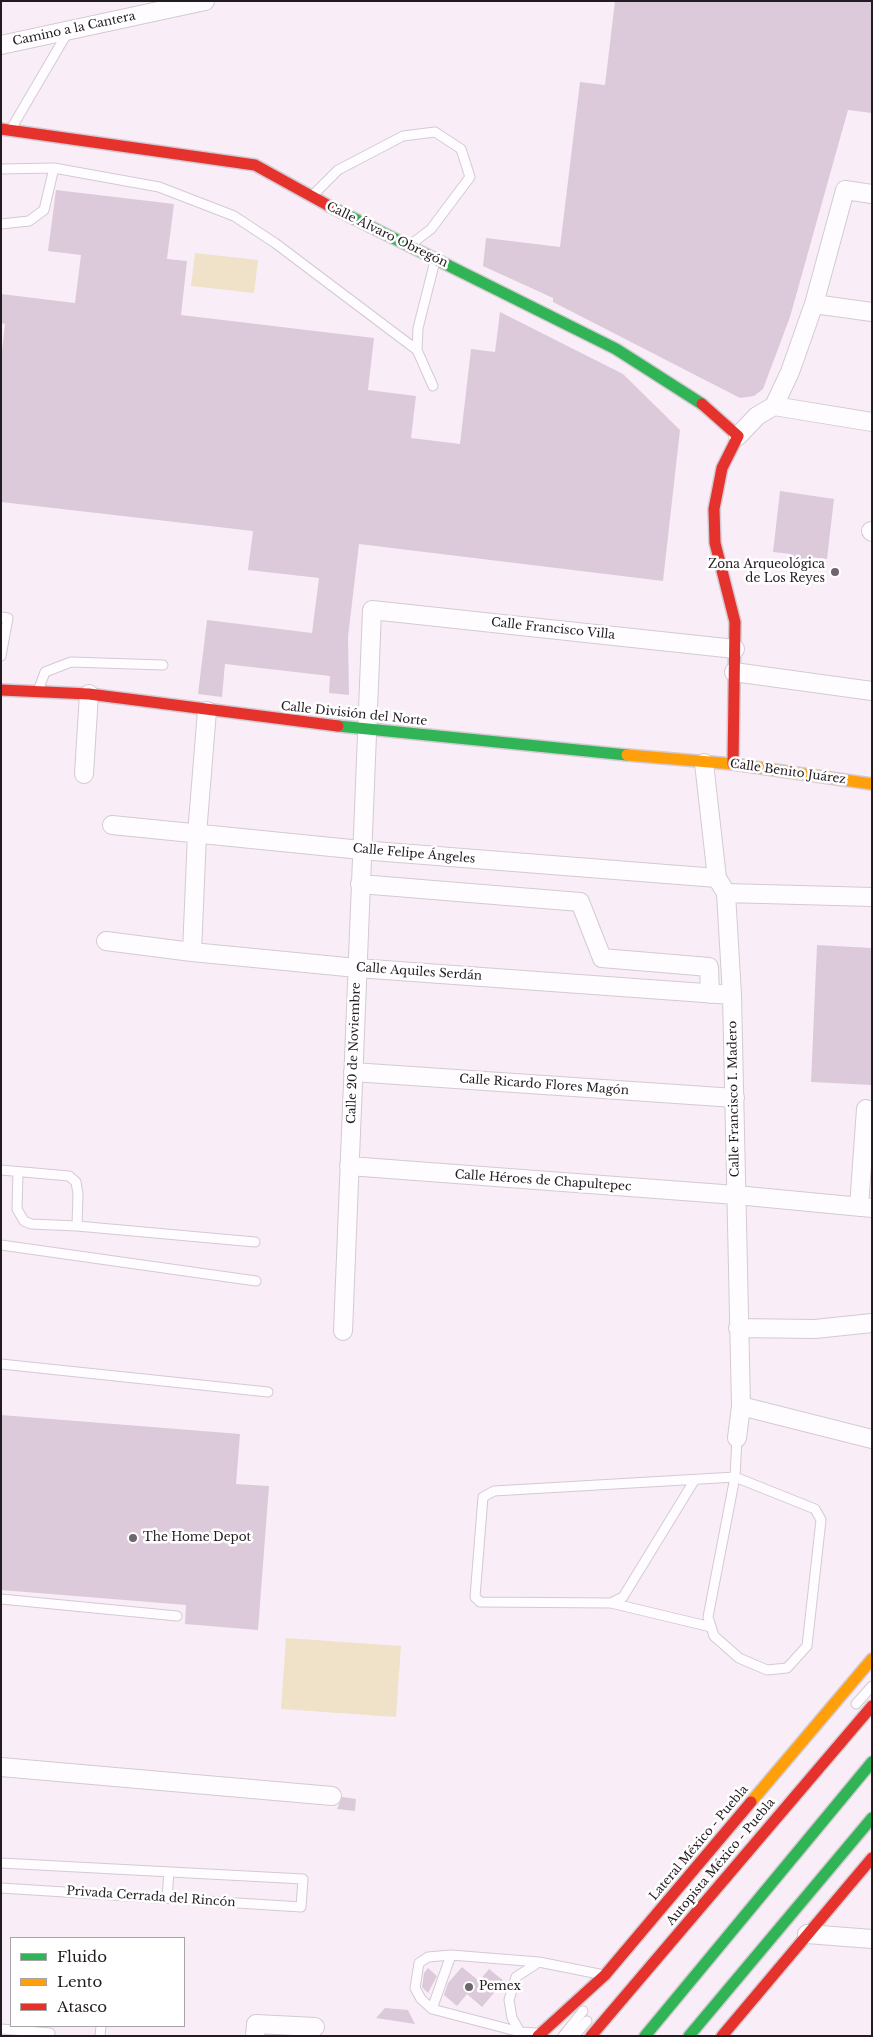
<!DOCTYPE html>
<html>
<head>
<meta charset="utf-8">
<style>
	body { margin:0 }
	#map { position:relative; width:873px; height:2037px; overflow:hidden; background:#f9eef8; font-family:"Libre Baskerville",serif }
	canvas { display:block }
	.frame { position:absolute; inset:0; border:2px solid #231b22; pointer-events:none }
	.legend { position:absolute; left:10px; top:1937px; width:175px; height:90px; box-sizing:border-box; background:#fff; border:1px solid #a7a4a7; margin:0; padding:6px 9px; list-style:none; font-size:15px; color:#231b22 }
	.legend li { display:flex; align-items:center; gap:10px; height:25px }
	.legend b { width:25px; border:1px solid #a7a4a7 }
</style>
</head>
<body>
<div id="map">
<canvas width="873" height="2037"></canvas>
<div class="frame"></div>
<ul class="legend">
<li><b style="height:6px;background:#30b455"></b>Fluido</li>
<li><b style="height:6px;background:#ff9f0a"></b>Lento</li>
<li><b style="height:6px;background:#e5322d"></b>Atasco</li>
</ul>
</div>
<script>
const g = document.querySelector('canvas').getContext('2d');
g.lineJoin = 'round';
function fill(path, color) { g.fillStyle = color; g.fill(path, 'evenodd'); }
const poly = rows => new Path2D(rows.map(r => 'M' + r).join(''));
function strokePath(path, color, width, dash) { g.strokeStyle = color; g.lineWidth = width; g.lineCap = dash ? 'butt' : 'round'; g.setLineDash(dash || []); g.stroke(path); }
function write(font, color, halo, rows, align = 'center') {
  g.font = font + ' "Libre Baskerville",serif'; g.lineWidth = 5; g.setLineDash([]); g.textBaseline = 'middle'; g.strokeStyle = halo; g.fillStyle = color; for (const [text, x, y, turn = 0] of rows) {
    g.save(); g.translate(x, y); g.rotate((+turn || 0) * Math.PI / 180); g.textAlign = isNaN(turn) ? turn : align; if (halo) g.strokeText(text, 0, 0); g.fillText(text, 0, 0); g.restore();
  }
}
const green = poly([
	[195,253,258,260,254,293,191,286],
	[286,1638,401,1646,396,1717,281,1709]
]);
const building = poly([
	[615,1,872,1,872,113,848,110,790,317,763,389,754,396,740,398,553,302,553,298,483,266,486,238,560,247,580,82,605,85],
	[56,190,174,204,167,259,187,261,181,315,374,338,368,390,416,396,411,438,460,444,471,349,495,352,500,312,623,374,680,430,663,581,359,544,348,637,349,695,329,693,330,676,225,664,222,697,198,694,207,620,312,633,319,578,248,570,253,531,1,502,1,360,5,324,1,323,1,294,75,303,81,255,48,251],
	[780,491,834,499,827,559,810,557,809,562,790,559,791,554,773,552],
	[817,945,872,948,872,1085,811,1082],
	[1,1415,240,1434,236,1484,269,1486,258,1630,185,1624,186,1605,1,1590],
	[342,1797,356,1799,355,1811,337,1809],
	[462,1967,479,1981,489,1969,504,1981,482,2007,467,1994,457,2006,444,1995,448,1983],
	[428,1968,437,1976,428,1993,422,1987,424,1973],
	[385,2008,408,2010,415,2024,376,2018]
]);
const lane = poly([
	[11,129,69,30],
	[1,169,54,168,159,187,234,216,275,243,417,350],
	[313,195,338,170,403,136,435,132,461,149,470,177,431,229,410,245],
	[1,224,29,221,44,210,54,168],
	[433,386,417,350,418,328,435,261],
	[1,617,8,618,1,656],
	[38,691,45,672,71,662,163,665],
	[1,1170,69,1176,76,1182,78,1194,77,1226,255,1242],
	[18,1172,17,1209,24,1221,31,1224,77,1226],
	[1,1245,256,1281],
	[1,1364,268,1392],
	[735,1477,815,1509,821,1520,807,1646,787,1668,767,1670,739,1658,714,1636,708,1617,735,1477],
	[694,1481,623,1597,611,1603,480,1602,475,1597,483,1497,494,1491,735,1477,737,1438],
	[1,1599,177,1616],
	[611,1603,711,1627],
	[856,1704,872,1686],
	[1,1863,303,1879,301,1907,1,1888],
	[167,1898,169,1872],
	[432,2009,451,1955],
	[1,2029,50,2033],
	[520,2032,512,2018,509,2000,516,1977,539,1962],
	[536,2033,520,2032,432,2009,421,1999,415,1988,419,1963,428,1957,451,1955,539,1962,599,1974],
	[100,2036,101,2026],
	[563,2036,583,2011],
	[574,2036,587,2021]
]);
const street = poly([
	[1,45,205,1],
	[814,304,872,312],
	[774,406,872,422],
	[738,436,757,416,774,406,790,372,814,304,845,190,872,194],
	[871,531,872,532],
	[734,672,872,691],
	[704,763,717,878,726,893,732,995,741,1406,737,1438],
	[84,774,89,694],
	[112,825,361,850,717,878],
	[360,884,580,902,602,958,709,967,710,994],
	[726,893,872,897],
	[106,941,192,952,357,968,732,995],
	[192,952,197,834,207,711],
	[353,1072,735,1098],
	[349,1166,736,1195,872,1208],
	[859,1207,866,1109],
	[738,1328,815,1329,872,1323],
	[343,1331,372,610,735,649],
	[741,1406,872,1439],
	[1,1767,332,1796],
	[807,1934,872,1939],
	[255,2036,256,2024,315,2027]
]);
const fast = poly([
	[331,207,616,349,702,404],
	[338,726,627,755],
	[645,2036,872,1762],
	[689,2036,872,1818]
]);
const slow = poly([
	[627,755,733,764,872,784],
	[751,1802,872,1659]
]);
const jam = poly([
	[1,129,255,165,331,207],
	[702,404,738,436,722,468,714,509,715,543,735,622,733,764],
	[1,690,89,694,338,726],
	[538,2036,605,1975,751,1802],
	[591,2036,872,1706],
	[722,2036,872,1858]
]);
const markers = [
	[835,572,5,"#6e656d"],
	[133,1538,5,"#6e656d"],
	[469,1987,5,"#6e656d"]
];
const streetNames = [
	["Camino a la Cantera",74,29,-12],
	["Calle Álvaro Obregón",387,235,26],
	["Calle Francisco Villa",553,629,6],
	["Calle División del Norte",354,714,6],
	["Calle Benito Juárez",788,772,8],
	["Calle Felipe Ángeles",414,854,5],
	["Calle Aquiles Serdán",419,972,4],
	["Calle 20 de Noviembre",354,1053,-88],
	["Calle Ricardo Flores Magón",544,1085,4],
	["Calle Francisco I. Madero",734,1099,-91],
	["Calle Héroes de Chapultepec",543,1181,4],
	["Lateral México - Puebla",699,1843,-50],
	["Autopista México - Puebla",721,1862,-50],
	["Privada Cerrada del Rincón",151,1897,4]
];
const poiNames = [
	["Zona Arqueológica",825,565,"right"],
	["de Los Reyes",825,579,"right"],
	["The Home Depot",143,1538],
	["Pemex",479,1987]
];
fill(green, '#efe2c9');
fill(building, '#dccadb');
strokePath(lane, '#d3cad2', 11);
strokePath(street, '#d3cad2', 20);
strokePath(fast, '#d3cad2', 14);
strokePath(slow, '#d3cad2', 14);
strokePath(jam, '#d3cad2', 14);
strokePath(lane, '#fefcfe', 9);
strokePath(street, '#fefcfe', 18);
strokePath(fast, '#30b455', 11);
strokePath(slow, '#ff9f0a', 11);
strokePath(jam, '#e5322d', 11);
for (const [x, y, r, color] of markers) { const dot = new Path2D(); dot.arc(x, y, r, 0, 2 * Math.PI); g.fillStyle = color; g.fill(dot); strokePath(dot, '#fff', 2); }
write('12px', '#231b22', '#fff', streetNames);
write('12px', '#231b22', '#fff', poiNames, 'left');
</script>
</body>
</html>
